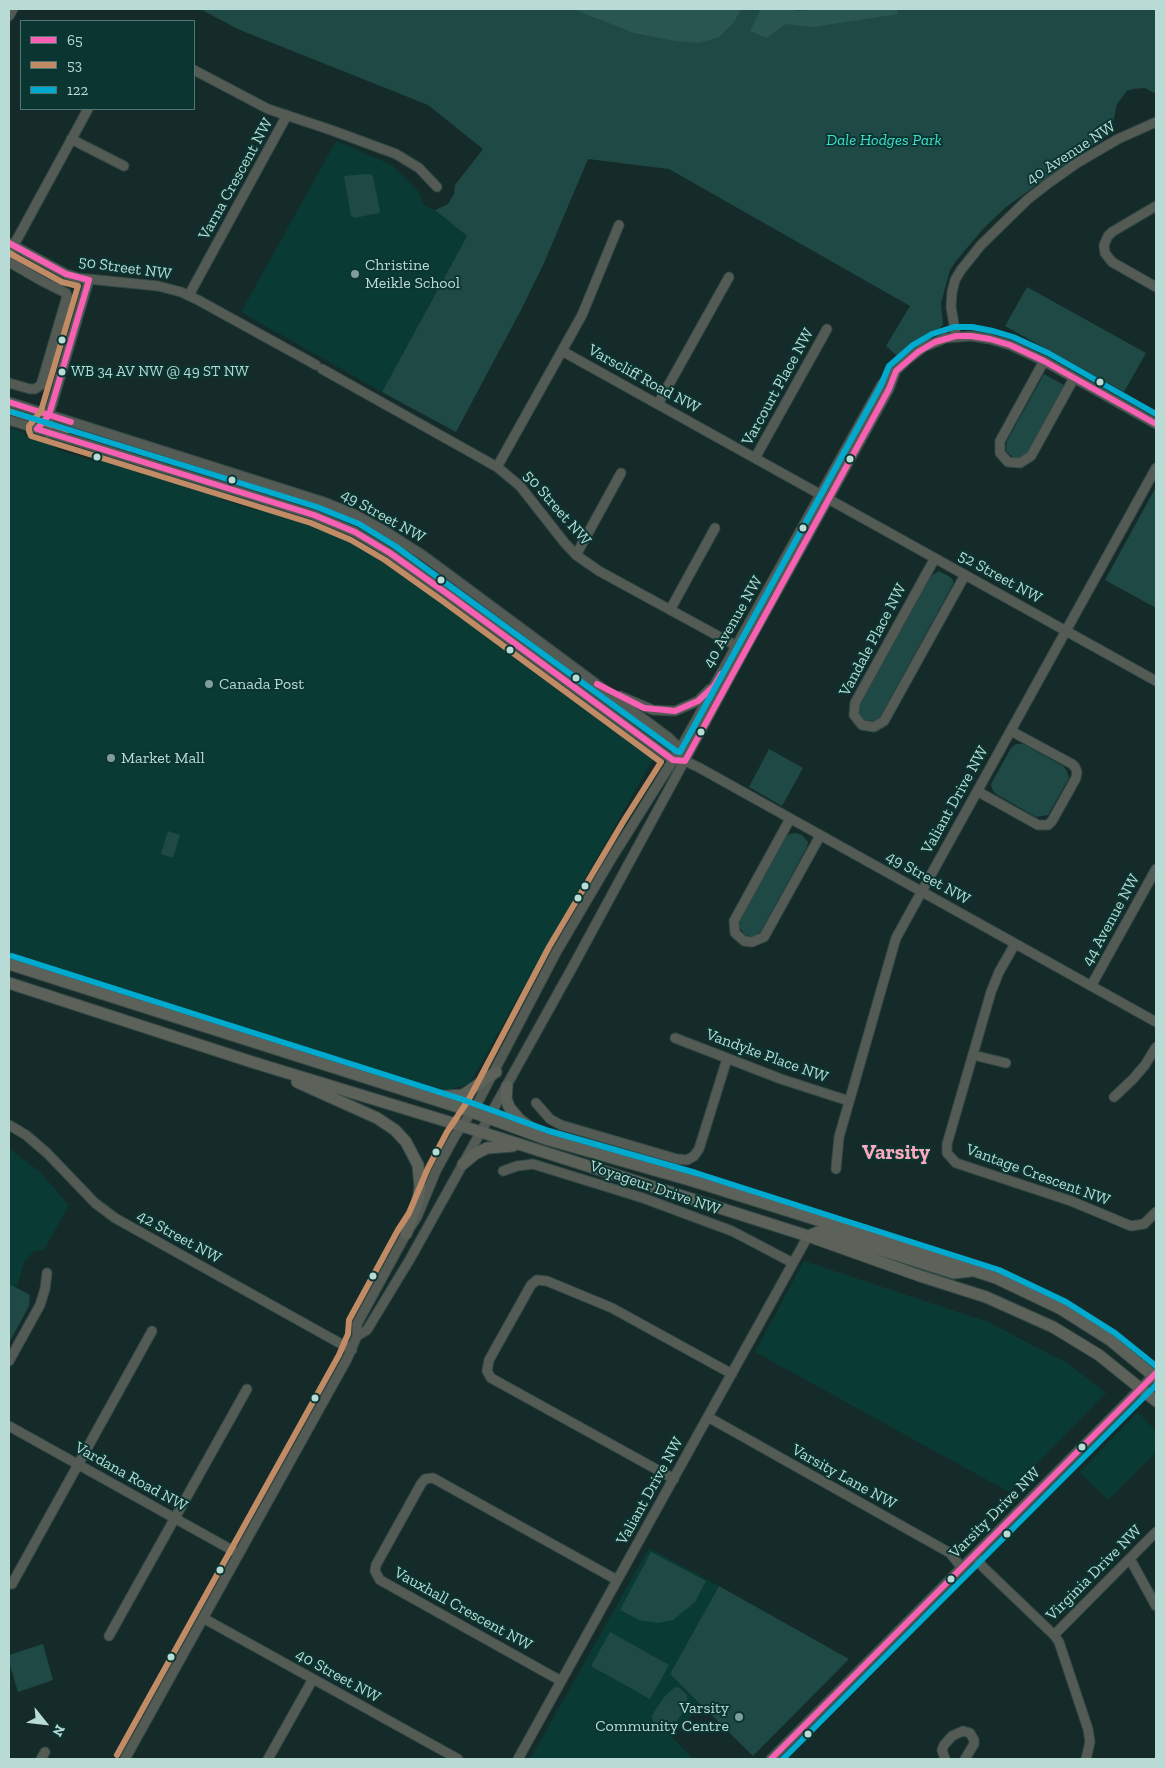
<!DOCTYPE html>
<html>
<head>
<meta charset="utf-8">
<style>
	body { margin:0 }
	#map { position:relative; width:1165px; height:1768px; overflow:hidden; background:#152b29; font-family:"Zilla Slab",serif }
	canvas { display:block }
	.frame { position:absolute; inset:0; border:10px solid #b8dbd5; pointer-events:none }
	.legend { position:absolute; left:20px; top:20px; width:175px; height:90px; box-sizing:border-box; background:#0b3531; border:1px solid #507773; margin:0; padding:6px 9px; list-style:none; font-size:15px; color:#b8dbd5 }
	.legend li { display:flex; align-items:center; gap:10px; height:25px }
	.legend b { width:25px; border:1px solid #507773 }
	.north { position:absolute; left:20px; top:1698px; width:50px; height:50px; -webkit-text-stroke:4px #0b3531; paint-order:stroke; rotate:119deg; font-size:14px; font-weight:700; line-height:20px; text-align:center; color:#b8dbd5 }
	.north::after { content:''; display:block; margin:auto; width:18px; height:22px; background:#b8dbd5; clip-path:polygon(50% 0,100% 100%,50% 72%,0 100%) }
</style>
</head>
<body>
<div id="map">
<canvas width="1165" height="1768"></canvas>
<div class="frame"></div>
<ul class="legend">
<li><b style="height:6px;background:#f860b3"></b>65</li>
<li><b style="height:6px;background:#c18c65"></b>53</li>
<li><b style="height:6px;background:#00a9ce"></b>122</li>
</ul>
<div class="north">N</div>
</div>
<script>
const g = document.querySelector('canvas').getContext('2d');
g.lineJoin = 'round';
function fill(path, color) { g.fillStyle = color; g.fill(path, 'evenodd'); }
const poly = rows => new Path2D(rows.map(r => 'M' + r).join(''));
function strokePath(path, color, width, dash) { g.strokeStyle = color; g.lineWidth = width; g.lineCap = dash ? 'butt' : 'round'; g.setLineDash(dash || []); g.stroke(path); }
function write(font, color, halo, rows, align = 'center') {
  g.font = font + ' "Zilla Slab",serif'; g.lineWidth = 4; g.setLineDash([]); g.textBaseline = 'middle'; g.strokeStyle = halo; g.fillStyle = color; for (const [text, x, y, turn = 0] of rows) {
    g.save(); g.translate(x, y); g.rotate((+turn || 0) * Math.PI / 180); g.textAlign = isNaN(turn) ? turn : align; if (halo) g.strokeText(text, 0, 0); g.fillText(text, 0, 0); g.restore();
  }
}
const built = poly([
	[336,141,392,165,419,192,424,205,435,210,467,236,382,392,241,312],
	[9,428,22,432,27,437,53,445,58,450,93,461,97,462,98,459,176,482,222,497,222,500,258,511,260,508,303,517,366,545,444,599,443,600,450,607,453,612,476,629,485,631,492,636,503,644,503,649,506,651,511,648,655,755,469,1084,435,1094,9,956],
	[9,1148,40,1172,69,1205,44,1250,34,1251,24,1262,17,1288,9,1284],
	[804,1261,988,1322,1067,1363,1106,1393,1009,1492,755,1352],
	[1138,1412,1156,1431,1156,1452,1108,1500,1080,1472],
	[649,1548,719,1586,670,1674,702,1705,671,1736,693,1759,530,1759]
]);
const green = poly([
	[200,9,1156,9,1156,94,1145,88,1133,89,1127,91,1117,104,1111,132,1006,207,983,229,956,261,950,270,941,303,943,325,939,329,908,346,897,356,886,346,910,306,669,169,588,159,544,263,521,310,456,432,382,392,467,236,435,210,448,204,454,194,455,185,483,149,428,105,240,30],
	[366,174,371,174,373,177,380,211,379,213,354,218,351,216,344,176],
	[1027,287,1146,353,1124,392,1005,326],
	[1044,374,1064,385,1027,453,1024,456,1015,459,1006,451,1007,441],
	[1156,487,1156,608,1105,580],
	[939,571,950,577,953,580,953,584,880,717,874,721,865,720,860,715,860,705,931,576],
	[1016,744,1023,744,1063,766,1067,771,1069,778,1048,815,1036,817,996,794,992,789,991,784,1011,748],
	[769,749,803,768,782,806,749,787],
	[168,831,180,835,173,858,161,854],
	[796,833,802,835,808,842,807,847,761,931,754,937,745,935,740,928,740,920,787,836,790,834],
	[9,1284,30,1295,29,1306,9,1343],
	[651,1552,706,1581,695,1602,673,1620,658,1623,639,1620,620,1610],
	[719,1586,849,1659,753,1756,670,1674],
	[610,1632,669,1665,650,1699,591,1666],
	[43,1644,53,1680,18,1692,9,1662,9,1655],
	[675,1687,680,1688,687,1695,687,1706,677,1721,657,1725,653,1722,652,1716,654,1712,664,1697]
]);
const forest = poly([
	[573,9,741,9,734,22,719,37,699,43,675,41,634,33],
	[761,9,794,9,796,11,826,9,897,9,898,14,813,27,785,24,767,38,750,31]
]);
const minor = poly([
	[9,16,13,9],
	[194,70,268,109,331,130,396,154,419,168,437,187],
	[71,139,124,166],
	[1156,206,1112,232,1108,236,1104,245,1105,253,1112,262,1156,287],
	[9,243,66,274,78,278,158,286,181,292,198,300,316,365],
	[9,254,88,109],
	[9,262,42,281,66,293,67,296,41,385,35,389,30,389,9,383],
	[189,295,287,115],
	[956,336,951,307,952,292,955,280,961,270,981,245,1027,200,1050,182,1077,163,1118,139,1156,122],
	[562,351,1156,681],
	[1044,361,1000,441,1000,453,1008,462,1020,463,1031,456,1074,378],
	[322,369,497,467,520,486,564,542,576,555,599,571,742,649],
	[9,402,324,502,354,514,385,531,424,556,668,737,680,749,682,754],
	[658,404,729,277],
	[9,420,314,515,355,532,390,553,449,595,673,760,685,761,698,767,1156,1022],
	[48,433,49,415,89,280],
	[755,458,827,329],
	[497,467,582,315,619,225],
	[576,555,621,473],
	[935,558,855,703,854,715,862,725,874,727,884,721,965,575],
	[670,610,715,528],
	[620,696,653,710,675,711,698,701,710,689],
	[977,791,1038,825,1048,825,1052,821,1076,778,1077,772,1075,767,1072,764,1011,731],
	[790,819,734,921,735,933,744,941,752,942,764,937,820,836],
	[1015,944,999,972,991,992,947,1144,947,1153,956,1163,1071,1201,1131,1226,1144,1224,1156,1212],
	[1091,986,1156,869],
	[675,1038,781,1079,849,1101],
	[973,1055,1006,1063],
	[1114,1097,1133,1079,1145,1065,1156,1047],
	[536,1103,550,1119,561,1125,677,1159,687,1160,694,1156,699,1149,727,1059],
	[9,1125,26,1135,47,1153,95,1203,115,1218,352,1350],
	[836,1169,839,1137,896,938,1156,468],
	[503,1171,517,1166,533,1164,643,1198,732,1231,793,1263],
	[357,1336,367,1330,410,1259,572,968,744,651,889,389,895,373],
	[9,1361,40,1305,45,1289,47,1273],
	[708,1417,950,1553,962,1568],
	[9,1426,239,1554],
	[674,1479,491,1378,487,1371,489,1360,531,1285,537,1280,547,1281,612,1308,732,1374],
	[975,1555,983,1567,1054,1635,1059,1642,1088,1729,1090,1742,1086,1759],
	[1130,1559,1156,1606],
	[12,1584,152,1331],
	[203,1618,458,1759],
	[1054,1635,1156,1532],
	[109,1636,247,1389],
	[561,1681,380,1580,375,1571,376,1565,421,1484,425,1479,433,1478,617,1580],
	[41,1759,45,1752],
	[125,1759,347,1359,357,1336,357,1324,406,1234,417,1217,436,1171,455,1136,477,1104,557,951,613,856,680,749,703,708,714,686,882,384,906,361,924,347,946,338,971,336,990,339,1010,345,1044,361,1156,424],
	[268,1759,313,1679],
	[518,1759,808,1236],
	[771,1759,1156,1373],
	[945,1759,942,1750,944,1745,952,1736,963,1731,970,1733,974,1740,974,1744,965,1759]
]);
const major = poly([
	[9,964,458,1107,546,1139,693,1181,875,1238,996,1278,1061,1309,1110,1340,1156,1378],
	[9,983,252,1062,462,1126,808,1236,920,1276,986,1297,1053,1327,1099,1355,1156,1401],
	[297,1082,377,1118,395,1130,406,1142,418,1165,420,1187,418,1201,406,1234],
	[507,1086,506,1098,509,1107,519,1119,537,1133],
	[432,1097,463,1095,496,1072],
	[463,1164,475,1154,487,1148,513,1146],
	[808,1236,818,1232,830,1234,954,1273,971,1271]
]);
const bus1 = poly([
	[9,243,66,274,89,280,49,415,37,429,314,515,355,532,390,553,449,595,673,760,685,761,889,389,896,371,918,352,935,342,956,336,971,336,990,339,1010,345,1044,361,1156,424],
	[9,402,71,422],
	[597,684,644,708,675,711,698,701,714,686,721,674],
	[771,1759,1156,1373]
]);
const bus2 = poly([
	[9,253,62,282,78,286,41,411,29,426,29,431,31,436,311,523,351,540,385,560,444,602,661,762,623,822,549,947,469,1099,447,1132,428,1168,409,1213,398,1230,349,1320,348,1334,339,1355,117,1755],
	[9,411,68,430]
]);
const bus3 = poly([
	[12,412,317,507,359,524,395,546,676,751,680,752,881,385,889,366,913,345,932,334,954,327,972,327,993,331,1013,337,1048,353,1156,414],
	[12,956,461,1099,549,1131,696,1173,999,1270,1066,1302,1115,1333,1156,1366],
	[783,1759,1156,1385]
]);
const markers = [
	[355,274,5,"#7f9d99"],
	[62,340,4.5,"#b8dbd5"],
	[62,372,4.5,"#b8dbd5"],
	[1100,382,4.5,"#b8dbd5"],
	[97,457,4.5,"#b8dbd5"],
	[850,459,4.5,"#b8dbd5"],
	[232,480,4.5,"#b8dbd5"],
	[803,528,4.5,"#b8dbd5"],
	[441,580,4.5,"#b8dbd5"],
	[510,650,4.5,"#b8dbd5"],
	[576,678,4.5,"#b8dbd5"],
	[209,684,5,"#7f9d99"],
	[701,732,4.5,"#b8dbd5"],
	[111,758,5,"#7f9d99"],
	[585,886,4.5,"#b8dbd5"],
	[578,898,4.5,"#b8dbd5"],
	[436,1152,4.5,"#b8dbd5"],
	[373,1276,4.5,"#b8dbd5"],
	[315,1398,4.5,"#b8dbd5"],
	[1082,1447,4.5,"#b8dbd5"],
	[1007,1534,4.5,"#b8dbd5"],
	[220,1570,4.5,"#b8dbd5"],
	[951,1579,4.5,"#b8dbd5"],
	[171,1657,4.5,"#b8dbd5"],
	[739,1717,5,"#7f9d99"],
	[808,1734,4.5,"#b8dbd5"]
];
const busNames = [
	["WB 34 AV NW @ 49 ST NW",71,372]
];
const parkNames = [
	["Dale Hodges Park",884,140]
];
const streetNames = [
	["40 Avenue NW",1071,153,-33],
	["Varna Crescent NW",236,179,-61],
	["50 Street NW",125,268,8],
	["Varscliff Road NW",644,379,29],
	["Varcourt Place NW",778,387,-61],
	["50 Street NW",557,508,49],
	["49 Street NW",383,516,29],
	["52 Street NW",1000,577,29],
	["40 Avenue NW",733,622,-60],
	["Vandale Place NW",873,640,-62],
	["Valiant Drive NW",955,800,-61],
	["49 Street NW",928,878,29],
	["44 Avenue NW",1111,920,-61],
	["Vandyke Place NW",767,1056,20],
	["Vantage Crescent NW",1038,1175,20],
	["Voyageur Drive NW",655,1188,19],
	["42 Street NW",179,1237,29],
	["Vardana Road NW",131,1477,29],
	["Varsity Lane NW",844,1477,29],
	["Valiant Drive NW",650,1491,-61],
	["Varsity Drive NW",995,1513,-45],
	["Virginia Drive NW",1094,1573,-45],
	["Vauxhall Crescent NW",463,1609,29],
	["40 Street NW",338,1676,29]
];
const poiNames = [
	["Christine",365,265],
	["Meikle School",365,283],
	["Canada Post",219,684],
	["Market Mall",121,758],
	["Varsity",729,1708,"right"],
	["Community Centre",729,1726,"right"]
];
const districtNames = [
	["Varsity",896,1153]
];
fill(built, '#0a3a34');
fill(green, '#1f4944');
fill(forest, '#2a5651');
strokePath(minor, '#344946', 11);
strokePath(major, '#344946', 13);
strokePath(minor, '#535b54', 9);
strokePath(major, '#5c6259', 11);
strokePath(bus1, '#f860b3', 6);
strokePath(bus2, '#c18c65', 6);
strokePath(bus3, '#00a9ce', 6);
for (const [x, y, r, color] of markers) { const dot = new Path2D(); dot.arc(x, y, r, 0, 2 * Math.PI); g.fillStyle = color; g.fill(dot); strokePath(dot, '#0b3531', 2); }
write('15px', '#b8dbd5', '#0b3531', busNames, 'left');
write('italic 16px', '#3fe0ce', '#0b3531', parkNames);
write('16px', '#b8dbd5', '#0b3531', streetNames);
write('16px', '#b8dbd5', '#0b3531', poiNames, 'left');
write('bold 21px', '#fba9bc', '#0b3531', districtNames);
</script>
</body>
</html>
